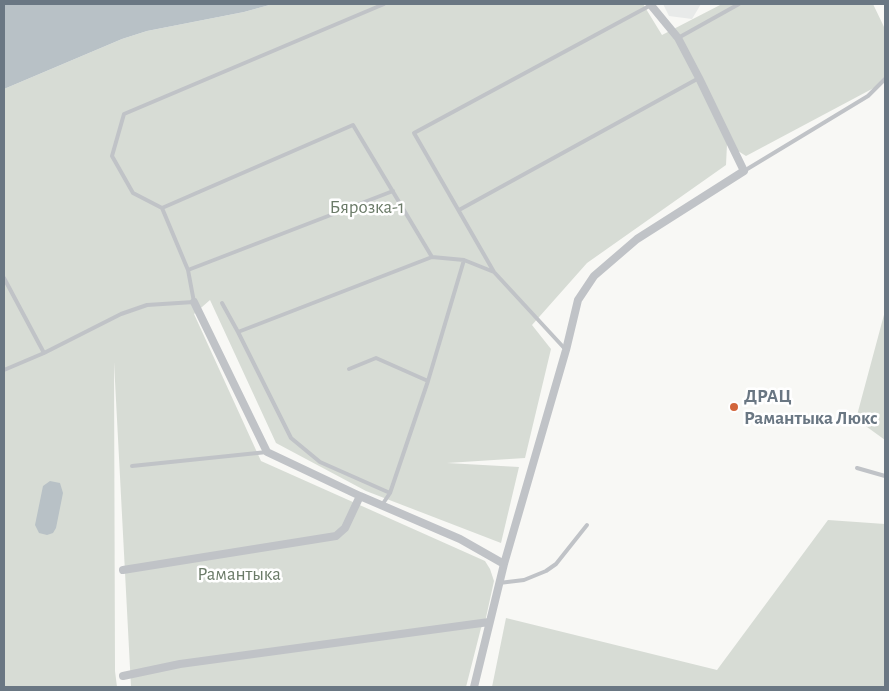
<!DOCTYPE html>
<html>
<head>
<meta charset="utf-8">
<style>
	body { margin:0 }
	#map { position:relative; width:889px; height:691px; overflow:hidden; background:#f8f8f5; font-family:"Alegreya Sans",sans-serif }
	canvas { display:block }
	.frame { position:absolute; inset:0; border:5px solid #6a7783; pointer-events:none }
</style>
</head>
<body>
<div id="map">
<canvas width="889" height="691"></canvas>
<div class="frame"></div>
</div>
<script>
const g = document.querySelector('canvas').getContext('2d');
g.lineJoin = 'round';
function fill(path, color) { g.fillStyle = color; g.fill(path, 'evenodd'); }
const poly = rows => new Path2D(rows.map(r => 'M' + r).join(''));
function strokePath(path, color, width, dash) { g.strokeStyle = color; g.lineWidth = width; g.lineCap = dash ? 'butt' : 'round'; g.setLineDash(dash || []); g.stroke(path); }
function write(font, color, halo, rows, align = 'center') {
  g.font = font + ' "Alegreya Sans",sans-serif'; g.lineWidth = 5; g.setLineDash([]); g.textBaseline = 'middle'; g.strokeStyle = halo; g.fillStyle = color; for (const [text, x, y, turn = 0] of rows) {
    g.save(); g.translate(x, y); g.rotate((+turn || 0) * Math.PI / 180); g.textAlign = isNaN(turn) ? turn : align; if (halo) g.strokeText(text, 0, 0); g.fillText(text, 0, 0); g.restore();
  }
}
const built = poly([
	[663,4,701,4,692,19,669,16]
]);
const green = poly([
	[273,4,643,4,662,35,722,4,873,4,885,29,885,82,746,156,727,144,726,165,587,263,532,325,551,349,525,458,447,463,519,467,501,543,366,491,276,443,210,300,194,314,261,461,485,561,490,569,494,581,485,622,481,628,466,687,131,687,114,362,115,671,117,687,4,687,4,89,122,39,147,31,244,12],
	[885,311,885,440,856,419],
	[828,520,885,524,885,687,492,687,506,618,717,670]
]);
const water = poly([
	[4,4,273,4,244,12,147,31,122,39,4,89],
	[50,481,60,483,63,493,56,528,53,533,47,535,39,533,35,525,43,486]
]);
const lane = poly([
	[678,38,739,4],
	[744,171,868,96,885,79],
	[162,208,353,125,432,257],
	[459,210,699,78],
	[188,270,393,191],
	[4,278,44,353],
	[222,303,238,332,291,438,320,462,390,493],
	[238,332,432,257,464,260,494,272],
	[566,350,494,272,414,133,651,5],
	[349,369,376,358,428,381],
	[4,370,44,353,121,314,147,305,194,302,188,270,162,208,133,193,112,156,124,114,384,4],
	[132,466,267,452],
	[857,468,885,476],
	[382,505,390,493,428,381,464,260],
	[499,583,524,580,546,571,556,564,587,525]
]);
const street = poly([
	[194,302,267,452,360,496,460,539,504,564],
	[123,570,336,536,345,528,360,496],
	[123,676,180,664,489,622],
	[474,687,504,564,566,350,578,300,594,276,637,239,744,171,699,78,678,38,650,4]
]);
const markers = [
	[734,407,5,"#d2653b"]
];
const parkNames = [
	["Бярозка-1",367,207],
	["Рамантыка",239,574]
];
const poiNames = [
	["ДРАЦ",744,396],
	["Рамантыка Люкс",744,418]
];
fill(built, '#e8eae9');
fill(green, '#d7dcd5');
fill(water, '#b8c1c6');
strokePath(lane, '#c0c3c7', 4);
strokePath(street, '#c0c3c7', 8);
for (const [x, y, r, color] of markers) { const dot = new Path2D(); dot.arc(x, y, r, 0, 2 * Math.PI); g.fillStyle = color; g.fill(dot); strokePath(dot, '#fff', 2); }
write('19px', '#6b7b68', '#fff', parkNames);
write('bold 19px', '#6a7783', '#fff', poiNames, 'left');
</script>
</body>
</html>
